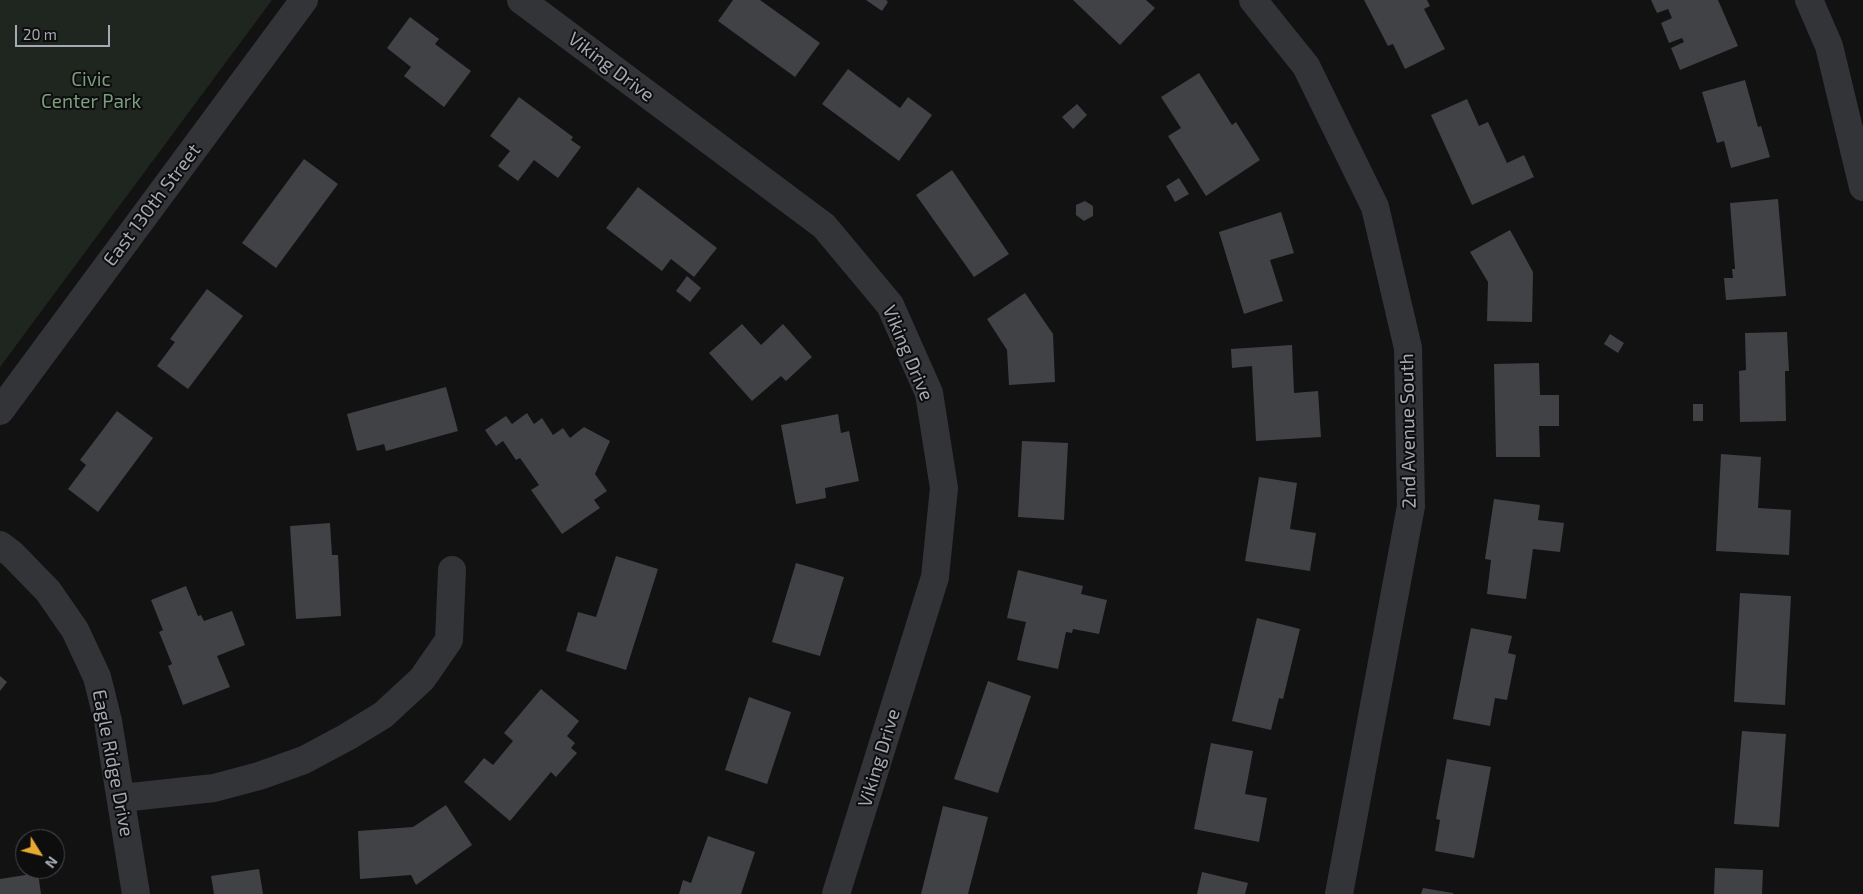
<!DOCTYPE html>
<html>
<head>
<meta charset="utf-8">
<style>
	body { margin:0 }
	#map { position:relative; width:1863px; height:894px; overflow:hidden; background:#121213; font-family:"Exo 2",sans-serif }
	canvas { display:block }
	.north { position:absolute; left:15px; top:829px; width:50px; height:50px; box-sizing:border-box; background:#0d0d0e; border:1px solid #494b50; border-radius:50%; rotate:126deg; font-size:14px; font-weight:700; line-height:20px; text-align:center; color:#a4a9b3 }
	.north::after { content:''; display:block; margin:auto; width:18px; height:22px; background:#e9aa34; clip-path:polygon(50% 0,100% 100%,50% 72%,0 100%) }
	.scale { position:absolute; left:15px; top:25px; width:95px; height:22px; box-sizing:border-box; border:2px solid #a4a9b3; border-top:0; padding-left:6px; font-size:15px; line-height:18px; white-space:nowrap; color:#a4a9b3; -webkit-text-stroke:4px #0d0d0e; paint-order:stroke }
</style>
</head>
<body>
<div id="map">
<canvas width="1863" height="894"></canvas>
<div class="north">N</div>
<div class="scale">20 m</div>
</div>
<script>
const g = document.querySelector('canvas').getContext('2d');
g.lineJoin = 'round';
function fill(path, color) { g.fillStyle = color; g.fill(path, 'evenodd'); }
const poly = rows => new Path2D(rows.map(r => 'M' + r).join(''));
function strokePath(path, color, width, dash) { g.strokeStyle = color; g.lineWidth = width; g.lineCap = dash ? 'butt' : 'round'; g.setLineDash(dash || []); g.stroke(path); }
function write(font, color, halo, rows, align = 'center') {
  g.font = font + ' "Exo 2",sans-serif'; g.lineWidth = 4; g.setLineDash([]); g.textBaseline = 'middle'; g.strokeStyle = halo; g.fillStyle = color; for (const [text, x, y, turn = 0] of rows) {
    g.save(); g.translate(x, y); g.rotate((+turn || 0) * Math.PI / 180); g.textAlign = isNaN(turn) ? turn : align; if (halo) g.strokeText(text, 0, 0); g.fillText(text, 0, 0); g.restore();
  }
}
const green = poly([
	[0,0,272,0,0,367]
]);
const building = poly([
	[733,0,760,0,820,43,795,77,718,21],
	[866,0,886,0,888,2,882,11],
	[1073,0,1146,0,1155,8,1120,45],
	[1364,0,1427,0,1430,6,1424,9,1445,49,1405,69,1393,44,1388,46],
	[1651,0,1718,0,1738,46,1680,70,1671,48,1684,42,1682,38,1669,43,1661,23,1672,18,1668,9,1657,13],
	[410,17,439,39,435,44,471,71,444,107,404,76,411,67,387,48],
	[848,69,900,108,908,97,932,115,899,161,822,104],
	[1199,73,1232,125,1236,122,1260,160,1206,196,1168,136,1181,128,1161,97],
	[1745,80,1758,127,1761,126,1770,157,1731,168,1724,141,1717,143,1702,92],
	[519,97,573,137,571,140,581,147,558,178,534,160,518,181,498,166,510,151,490,136],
	[1467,99,1479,126,1488,122,1507,163,1524,155,1534,177,1472,205,1431,115],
	[1077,104,1087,115,1073,129,1062,117],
	[304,159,338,184,276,268,242,243],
	[952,170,1009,254,974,277,916,195],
	[1179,178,1189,194,1175,202,1166,186],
	[638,187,717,248,694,277,671,259,662,271,606,228],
	[1778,199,1786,296,1726,300,1724,278,1733,278,1732,269,1735,269,1730,203],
	[1085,201,1093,206,1093,216,1084,221,1076,215,1076,205],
	[1281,212,1294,253,1270,260,1283,301,1244,314,1219,232],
	[1510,230,1533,272,1532,322,1487,321,1488,282,1470,252],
	[687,276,701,288,690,302,676,291],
	[207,289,243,316,188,389,157,366,175,342,170,339],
	[1025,293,1053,334,1055,382,1009,385,1007,350,987,319],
	[742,324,761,345,783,324,812,357,786,381,781,376,752,401,709,353],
	[1787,332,1789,371,1785,371,1786,421,1740,422,1739,371,1746,370,1745,333],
	[1610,334,1624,343,1618,353,1604,344],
	[1292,345,1294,393,1318,391,1321,437,1256,441,1252,366,1232,368,1231,349],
	[1539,363,1540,395,1559,395,1559,426,1539,426,1540,457,1496,457,1494,364],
	[446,387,458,431,386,451,384,444,357,451,347,414],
	[1693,404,1703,404,1703,421,1693,421],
	[117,411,153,438,98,512,68,489,86,465,80,460],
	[527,413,534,424,542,418,553,435,563,428,570,438,584,427,610,441,595,474,607,491,594,500,600,508,562,534,531,490,539,485,520,458,516,460,503,441,496,446,485,430,506,416,512,424],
	[838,414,841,433,849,431,859,481,825,488,826,498,796,504,781,425],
	[1022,441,1068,443,1064,520,1018,517],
	[1721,454,1761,457,1758,508,1791,510,1789,555,1716,551],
	[1259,477,1297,483,1290,529,1316,533,1310,571,1245,561],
	[1494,499,1540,505,1538,520,1564,523,1560,552,1533,549,1526,599,1487,594,1491,560,1485,559],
	[330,523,332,555,338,555,341,616,296,619,290,526],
	[616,556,658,569,626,670,566,651,578,612,596,617],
	[796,563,844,577,820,656,772,642],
	[1018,570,1083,586,1081,594,1107,600,1099,634,1073,629,1072,633,1066,632,1058,669,1017,660,1026,622,1007,618],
	[186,586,198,616,201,615,204,621,232,611,245,645,217,656,230,687,183,705,168,666,172,664,159,632,163,630,151,600],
	[1740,593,1791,596,1785,705,1734,702],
	[1257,618,1300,629,1283,699,1279,698,1271,730,1232,721],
	[1471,628,1512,636,1508,653,1516,655,1507,700,1495,698,1490,726,1453,719],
	[0,676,7,682,0,691],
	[988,681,1031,696,998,793,954,779],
	[541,689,579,721,567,736,575,743,571,748,577,753,556,777,551,772,510,821,464,782,484,758,493,765,513,741,504,733],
	[749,697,791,712,767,784,725,770],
	[1742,731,1786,734,1779,827,1734,824],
	[1211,743,1253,751,1245,794,1267,798,1259,842,1194,829],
	[1447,759,1491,767,1474,858,1435,851,1440,820,1436,819],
	[446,805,472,845,416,885,411,875,360,879,358,831,413,827],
	[943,806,988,817,968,894,921,894],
	[708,836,755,852,741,894,679,894,683,880,691,883],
	[1715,868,1763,870,1762,894,1714,894],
	[259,869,263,894,214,894,211,876],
	[1202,872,1248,883,1245,894,1197,894],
	[38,873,41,894,0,894,0,879],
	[1423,888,1453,893,1453,894,1421,894]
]);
const minor = poly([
	[521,0,824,226,890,305,929,393,944,488,935,577,836,894],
	[1253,0,1306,66,1375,207,1408,348,1411,506,1339,894],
	[1809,0,1829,46,1863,187],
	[0,411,304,0],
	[0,545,12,554,48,591,75,630,97,677,108,721,136,894],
	[122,798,214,788,259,776,304,760,347,737,383,715,422,679,449,640,452,570]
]);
const streetNames = [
	["Viking Drive",611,67,37],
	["East 130th Street",152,205,-53],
	["Viking Drive",908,353,67],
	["2nd Avenue South",1408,431,-91],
	["Viking Drive",879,758,-73],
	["Eagle Ridge Drive",113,763,79]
];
const parkNames = [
	["Civic",91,80],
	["Center Park",91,102]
];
fill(green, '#1e261f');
fill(building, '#414246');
strokePath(minor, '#333438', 28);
write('19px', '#a4a9b3', '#0d0d0e', streetNames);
write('19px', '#7b9e7d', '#0d0d0e', parkNames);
</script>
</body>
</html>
